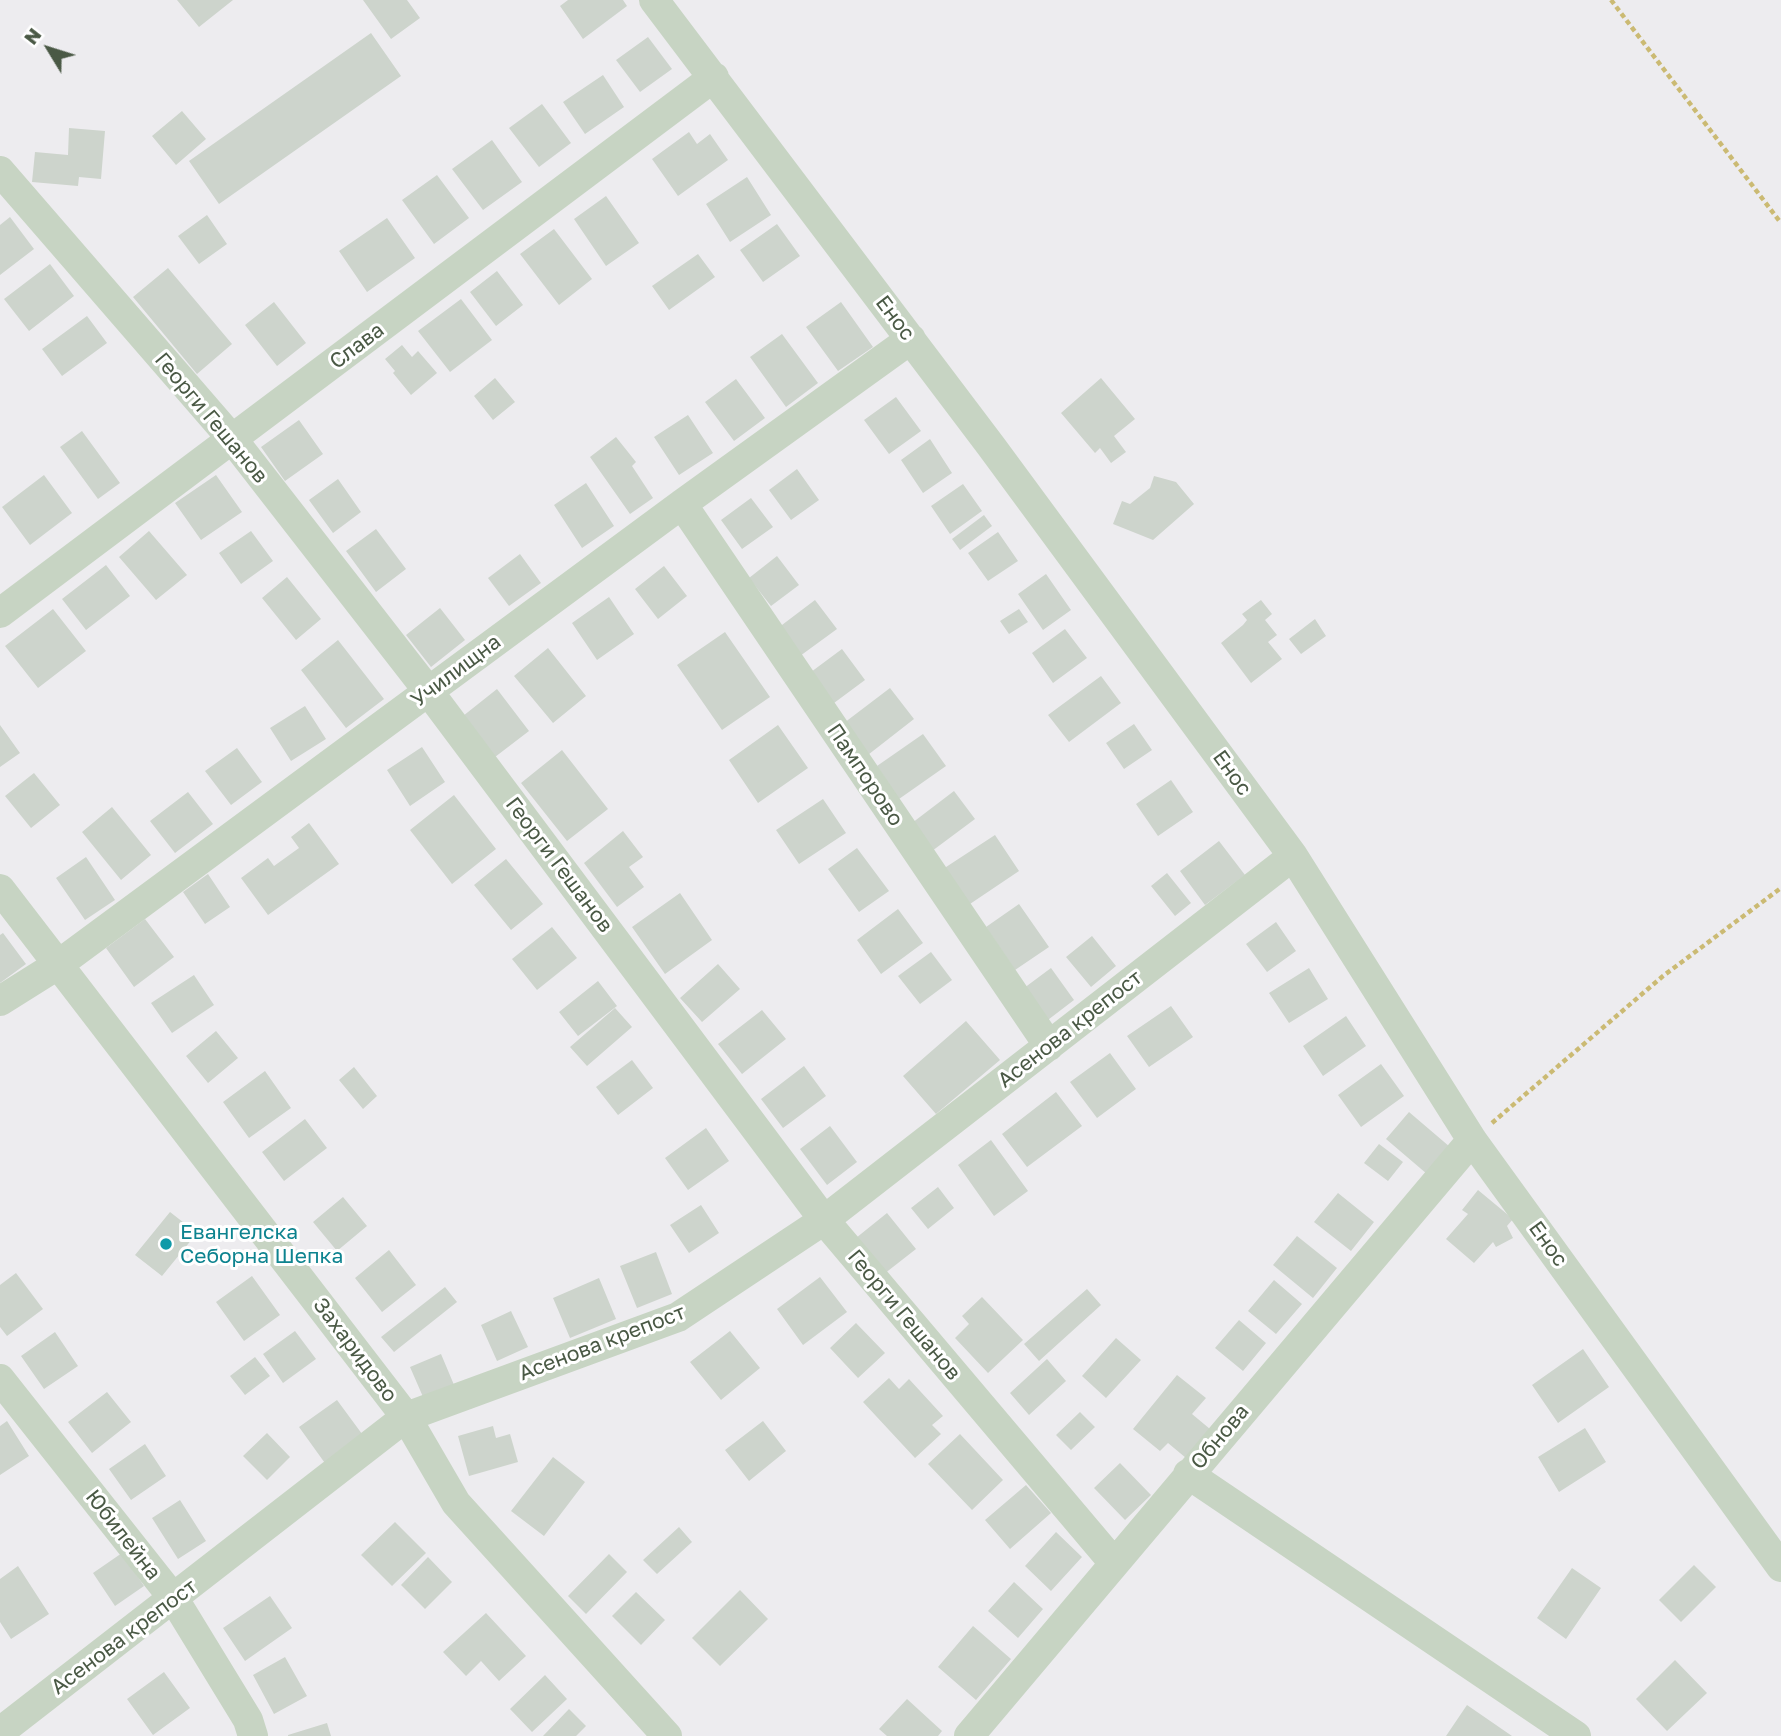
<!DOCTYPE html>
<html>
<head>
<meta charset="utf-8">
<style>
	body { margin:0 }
	#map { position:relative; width:1781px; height:1736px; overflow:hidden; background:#edecef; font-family:"Golos Text",sans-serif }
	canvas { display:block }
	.north { position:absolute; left:14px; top:14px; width:70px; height:70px; -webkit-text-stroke:5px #fff; paint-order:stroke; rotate:308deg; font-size:19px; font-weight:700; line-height:28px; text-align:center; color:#4a5945 }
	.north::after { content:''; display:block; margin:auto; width:24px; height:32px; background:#4a5945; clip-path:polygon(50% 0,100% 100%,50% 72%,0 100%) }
</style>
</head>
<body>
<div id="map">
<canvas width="1781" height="1736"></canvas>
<div class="north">N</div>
</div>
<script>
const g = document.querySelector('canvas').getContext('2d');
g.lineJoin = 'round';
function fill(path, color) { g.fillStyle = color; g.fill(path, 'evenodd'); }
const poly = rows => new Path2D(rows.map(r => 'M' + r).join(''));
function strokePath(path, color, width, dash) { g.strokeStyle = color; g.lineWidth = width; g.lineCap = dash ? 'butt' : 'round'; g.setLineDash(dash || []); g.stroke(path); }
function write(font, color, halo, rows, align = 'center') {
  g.font = font + ' "Golos Text",sans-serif'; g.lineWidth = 6; g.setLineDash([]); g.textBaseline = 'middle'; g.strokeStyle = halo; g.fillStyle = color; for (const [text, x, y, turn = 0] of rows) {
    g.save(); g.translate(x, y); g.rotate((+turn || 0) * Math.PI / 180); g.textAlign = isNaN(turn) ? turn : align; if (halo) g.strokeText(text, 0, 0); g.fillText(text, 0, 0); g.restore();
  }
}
const building = poly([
	[177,0,233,0,199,27],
	[363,0,407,0,420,18,391,39],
	[568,0,623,0,627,6,583,39,560,6],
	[371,33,401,76,219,204,189,161],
	[648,37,672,69,640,92,616,60],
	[603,75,624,107,585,134,563,102],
	[542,104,571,143,539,167,509,128],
	[182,111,206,139,176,165,152,136],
	[69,128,105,131,101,179,79,177,78,186,32,182,35,152,68,155],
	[689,132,697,144,710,134,728,160,678,196,652,159],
	[492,140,522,182,483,210,452,169],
	[437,175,469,218,434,244,402,200],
	[747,177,771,215,730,242,706,204],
	[606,196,639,243,606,266,574,219],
	[207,215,227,244,199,264,178,236],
	[10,217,34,249,0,275,0,225],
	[387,218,415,258,367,292,339,251],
	[777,224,800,256,763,282,740,250],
	[554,229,592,279,559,305,520,254],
	[698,254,715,277,669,310,652,286],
	[50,264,74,296,29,331,4,299],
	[168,268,232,344,197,374,133,297],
	[497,271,523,305,496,326,470,292],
	[461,299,492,340,450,372,418,331],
	[274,302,306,343,277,366,245,325],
	[841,302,873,347,838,371,806,327],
	[87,316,107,343,62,376,42,349],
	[782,334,818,383,786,407,750,357],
	[402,345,412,357,418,351,437,373,411,395,393,373,395,371,385,359],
	[495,378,515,402,493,420,474,396],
	[1101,378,1135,419,1114,436,1126,452,1111,463,1100,448,1095,453,1061,413],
	[736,379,765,418,734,441,705,402],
	[896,397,921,431,889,454,864,420],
	[688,415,713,453,679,475,654,437],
	[299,420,323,454,285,481,261,447],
	[82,431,120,483,98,499,60,447],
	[616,437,636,462,632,466,653,498,630,514,590,457],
	[930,439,952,473,923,493,901,460],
	[797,469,819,500,791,520,769,490],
	[44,475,72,513,30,545,2,507],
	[216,475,242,512,201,540,175,503],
	[1154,476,1176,482,1194,504,1153,540,1113,524,1122,501,1130,504,1150,488],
	[338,479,361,512,333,533,309,500],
	[586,483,614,526,582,548,554,505],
	[963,484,982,511,950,534,931,506],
	[751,498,773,527,742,549,721,520],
	[984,515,992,526,960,550,952,539],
	[376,529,406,569,376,592,346,551],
	[149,531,187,575,156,600,119,557],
	[251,531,273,561,241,584,219,553],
	[998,532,1018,561,988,581,968,553],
	[520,554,541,583,509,606,488,578],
	[777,556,799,585,771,606,749,578],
	[106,565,130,596,86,630,62,599],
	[664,566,687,596,658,619,635,589],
	[1046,574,1071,610,1043,630,1018,594],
	[287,577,321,619,296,640,262,598],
	[609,597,634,634,597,660,572,623],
	[815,600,837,629,800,656,778,628],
	[1261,600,1272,614,1265,620,1277,635,1268,642,1282,659,1251,683,1221,643,1243,625,1247,620,1242,614],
	[440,608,465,640,431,667,406,635],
	[53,609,86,651,38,688,5,646],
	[1019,609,1028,622,1009,634,1000,621],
	[1315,619,1326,636,1301,654,1289,639],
	[1065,629,1087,658,1053,683,1032,653],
	[725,632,770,697,722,730,677,665],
	[338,640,384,699,346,728,301,670],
	[548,648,586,696,553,723,514,676],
	[842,649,865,680,834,703,811,672],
	[1101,676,1121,703,1069,742,1048,715],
	[890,688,914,719,864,758,840,726],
	[497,689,529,731,495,757,463,716],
	[305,706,326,739,291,761,270,728],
	[1134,724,1152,750,1124,769,1106,743],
	[0,725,20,753,0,767],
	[778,725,808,768,758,803,729,760],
	[923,734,946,766,899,799,877,766],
	[422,747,445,782,410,806,387,770],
	[237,748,262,782,231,805,205,771],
	[562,750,608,809,567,841,521,783],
	[34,773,60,805,31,828,5,796],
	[1171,780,1193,812,1158,836,1136,804],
	[954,791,975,819,932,851,912,823],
	[188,792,213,824,175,853,150,821],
	[454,795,496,849,452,884,410,830],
	[823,799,846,833,799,864,776,830],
	[112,807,151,855,121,880,82,832],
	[309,823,339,864,268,915,241,878,268,858,274,866,299,848,291,837],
	[623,831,643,857,629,867,644,887,617,907,584,863],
	[995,835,1019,871,967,906,943,869],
	[1219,841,1245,875,1205,905,1180,871],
	[857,848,889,891,859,912,828,869],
	[86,857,115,900,85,920,56,878],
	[506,859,543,904,511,930,474,885],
	[1167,873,1191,903,1175,916,1151,886],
	[208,874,230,907,205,924,183,892],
	[680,893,712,940,665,974,632,927],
	[1019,904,1049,947,1015,970,986,927],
	[898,909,923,943,881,974,857,940],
	[145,919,174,957,134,987,106,948],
	[1276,922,1296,951,1267,972,1246,944],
	[552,927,577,958,537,990,512,959],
	[3,933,26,964,0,983,0,935],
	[1092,936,1116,966,1091,987,1066,957],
	[931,952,952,980,920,1004,898,976],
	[718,964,740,989,702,1022,680,998],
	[1051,968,1074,1000,1040,1026,1016,994],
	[1309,968,1328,999,1289,1023,1269,993],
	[194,975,214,1005,172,1033,151,1003],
	[598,981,617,1006,578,1036,559,1012],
	[1171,1006,1193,1037,1149,1067,1127,1036],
	[615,1008,632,1027,587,1066,570,1047],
	[762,1010,786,1039,742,1074,718,1044],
	[1346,1016,1366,1046,1323,1076,1303,1046],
	[966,1021,1000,1060,936,1114,903,1076],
	[216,1031,238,1058,208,1083,186,1056],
	[1110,1053,1136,1089,1097,1118,1070,1082],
	[632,1060,653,1088,618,1115,596,1087],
	[1381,1064,1404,1096,1361,1127,1338,1095],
	[804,1066,826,1096,783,1128,761,1099],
	[354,1067,377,1096,363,1109,339,1080],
	[265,1071,291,1108,249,1138,223,1102],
	[1056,1092,1082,1126,1027,1167,1002,1134],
	[1409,1112,1450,1147,1427,1174,1386,1139],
	[305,1119,327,1148,284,1181,262,1152],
	[830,1126,857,1162,827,1185,800,1149],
	[706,1128,729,1161,688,1190,665,1158],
	[991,1140,1028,1191,994,1216,958,1165],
	[1379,1144,1403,1162,1388,1181,1364,1163],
	[938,1187,954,1208,928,1229,911,1208],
	[1478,1190,1513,1219,1507,1226,1513,1238,1496,1247,1493,1242,1474,1263,1446,1239,1468,1214,1462,1210],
	[1338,1193,1374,1222,1351,1251,1314,1222],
	[343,1197,367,1226,337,1251,313,1222],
	[701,1205,719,1233,689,1253,670,1225],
	[170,1212,197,1233,162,1276,135,1255],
	[887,1213,916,1249,884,1274,856,1238],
	[1297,1236,1337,1268,1313,1298,1273,1265],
	[389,1250,416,1285,382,1312,355,1278],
	[656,1252,672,1294,637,1308,620,1266],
	[16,1273,43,1309,7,1336,0,1327,0,1285],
	[252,1276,280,1315,244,1341,216,1302],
	[820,1277,847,1312,803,1345,777,1309],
	[599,1278,616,1319,570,1338,553,1298],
	[1274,1280,1302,1304,1276,1334,1248,1311],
	[445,1287,457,1302,394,1352,381,1337],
	[1087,1289,1101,1305,1039,1361,1024,1344],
	[982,1297,1023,1340,988,1373,955,1338,969,1324,962,1316],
	[511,1311,528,1347,497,1361,481,1325],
	[1239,1320,1266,1343,1243,1371,1215,1348],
	[856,1323,885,1353,858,1378,830,1348],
	[295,1331,316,1359,283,1383,263,1354],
	[730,1331,760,1368,721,1400,690,1362],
	[55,1332,78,1366,44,1389,21,1356],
	[1116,1338,1141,1360,1106,1398,1082,1376],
	[1583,1349,1609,1387,1558,1423,1532,1385],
	[441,1354,457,1392,427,1406,410,1367],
	[255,1357,270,1376,245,1395,230,1376],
	[1047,1359,1066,1381,1029,1415,1010,1393],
	[1177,1375,1206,1398,1192,1414,1210,1429,1186,1458,1168,1443,1160,1451,1133,1429],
	[889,1378,899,1389,909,1379,943,1416,932,1425,941,1434,915,1458,863,1402],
	[107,1392,131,1422,92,1453,68,1422],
	[337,1400,365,1438,327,1466,299,1427],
	[1080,1412,1095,1427,1071,1450,1056,1435],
	[7,1421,29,1456,0,1475,0,1426],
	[763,1421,786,1451,749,1481,725,1450],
	[493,1426,496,1438,510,1434,518,1462,469,1476,458,1436],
	[1585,1428,1606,1462,1559,1492,1538,1457],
	[267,1433,290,1457,267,1480,243,1456],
	[960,1434,1003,1480,972,1510,928,1464],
	[145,1444,166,1476,131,1500,109,1469],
	[553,1457,585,1482,544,1536,511,1511],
	[1120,1463,1151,1495,1125,1520,1094,1488],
	[1026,1485,1051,1513,1010,1549,985,1520],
	[180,1500,206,1541,178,1559,152,1518],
	[395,1522,426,1553,392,1586,361,1555],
	[679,1527,692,1542,657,1574,643,1560],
	[1056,1532,1082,1557,1051,1591,1025,1566],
	[122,1553,144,1586,115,1606,93,1573],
	[609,1554,627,1572,586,1614,568,1596],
	[428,1557,452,1582,425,1609,401,1585],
	[1694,1565,1716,1587,1681,1622,1659,1600],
	[18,1566,49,1614,11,1639,0,1622,0,1579],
	[1572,1568,1601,1588,1566,1639,1537,1618],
	[1014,1582,1043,1609,1018,1638,988,1611],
	[740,1590,768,1619,720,1666,692,1638],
	[636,1592,665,1620,641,1645,612,1616],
	[270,1596,292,1628,245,1661,223,1628],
	[486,1613,526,1656,499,1681,481,1661,466,1676,443,1652],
	[973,1626,1011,1659,976,1700,938,1667],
	[285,1657,307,1696,274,1714,253,1675],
	[1675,1660,1707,1693,1667,1731,1636,1699],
	[164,1672,190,1708,153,1735,127,1699],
	[545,1675,567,1699,532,1732,510,1709],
	[907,1699,942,1731,938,1736,887,1736,879,1729],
	[1467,1705,1512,1736,1446,1736],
	[569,1709,586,1726,576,1736,543,1736],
	[327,1723,331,1736,288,1736,288,1735]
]);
const path = poly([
	[1611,0,1781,223],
	[1492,1123,1663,976,1781,888]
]);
const minor = poly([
	[654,0,991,446,1293,856,1472,1140,1781,1567],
	[0,171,233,440,429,692,824,1220,1114,1563],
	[682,504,1049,1046],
	[0,613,714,77],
	[0,889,406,1417,456,1503,667,1736],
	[0,1001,59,964,682,504,911,339],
	[0,1379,174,1599,248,1720,253,1736],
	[1188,1474,1576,1736],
	[0,1732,406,1417,678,1317,824,1220,1293,856],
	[969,1736,1472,1140]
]);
const markers = [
	[166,1244,7,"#0f9aa8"]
];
const streetNames = [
	["Енос",895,318,53],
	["Слава",357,346,-37],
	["Георги Гешанов",211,418,50],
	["Училищна",456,671,-37],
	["Енос",1232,773,54],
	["Пампорово",865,775,56],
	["Георги Гешанов",559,865,53],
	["Асенова крепост",1070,1029,-38],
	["Енос",1548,1244,54],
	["Георги Гешанов",904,1315,50],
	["Асенова крепост",602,1343,-21],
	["Захаридово",355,1350,53],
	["Обнова",1220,1437,-50],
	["Юбилейна",123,1535,52],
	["Асенова крепост",124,1637,-37]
];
const cultureNames = [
	["Евангелска",180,1232],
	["Себорна Шепка",180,1256]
];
fill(building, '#cdd4cc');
strokePath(path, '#cbba73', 4.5, [5, 3.5]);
strokePath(minor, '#c7d4c3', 30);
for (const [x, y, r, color] of markers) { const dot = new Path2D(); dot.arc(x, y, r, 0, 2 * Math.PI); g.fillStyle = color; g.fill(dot); strokePath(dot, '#fff', 2.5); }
write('21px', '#4a5945', '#fff', streetNames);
write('21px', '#0d838f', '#fff', cultureNames, 'left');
</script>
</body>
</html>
